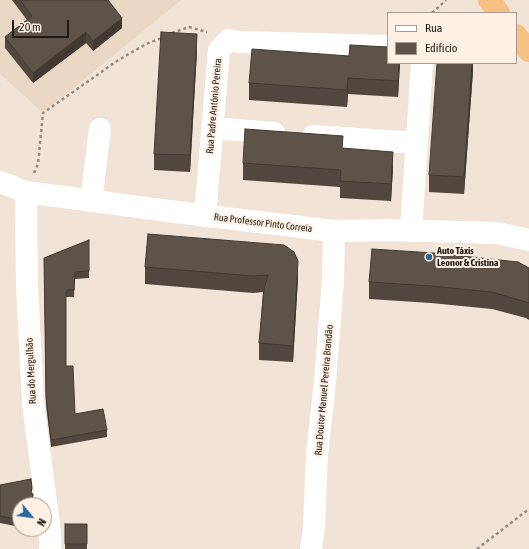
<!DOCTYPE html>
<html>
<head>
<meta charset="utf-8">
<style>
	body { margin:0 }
	#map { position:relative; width:529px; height:549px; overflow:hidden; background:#f1e4d7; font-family:"Asap Condensed",sans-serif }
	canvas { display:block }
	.legend { position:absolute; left:387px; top:12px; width:130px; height:52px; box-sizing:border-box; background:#fef1e4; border:1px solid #a49b91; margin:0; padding:5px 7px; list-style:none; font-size:12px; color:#1d1914 }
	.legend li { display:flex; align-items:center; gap:8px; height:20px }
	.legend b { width:20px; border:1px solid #a49b91 }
	.north { position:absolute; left:12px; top:497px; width:40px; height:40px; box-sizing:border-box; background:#fef1e4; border:1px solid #a49b91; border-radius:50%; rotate:119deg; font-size:11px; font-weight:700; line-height:16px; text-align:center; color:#1d1914 }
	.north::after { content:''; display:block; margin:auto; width:14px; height:18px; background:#29699f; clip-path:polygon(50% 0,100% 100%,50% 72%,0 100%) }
	.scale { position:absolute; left:12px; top:20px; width:57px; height:18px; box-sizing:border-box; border:2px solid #1d1914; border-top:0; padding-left:5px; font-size:12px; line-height:14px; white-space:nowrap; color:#1d1914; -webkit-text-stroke:3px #fef1e4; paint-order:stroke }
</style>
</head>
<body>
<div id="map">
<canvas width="529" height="549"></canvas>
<ul class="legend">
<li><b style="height:5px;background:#fff"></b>Rua</li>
<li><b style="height:11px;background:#5e5348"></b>Edifício</li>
</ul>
<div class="north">N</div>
<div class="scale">20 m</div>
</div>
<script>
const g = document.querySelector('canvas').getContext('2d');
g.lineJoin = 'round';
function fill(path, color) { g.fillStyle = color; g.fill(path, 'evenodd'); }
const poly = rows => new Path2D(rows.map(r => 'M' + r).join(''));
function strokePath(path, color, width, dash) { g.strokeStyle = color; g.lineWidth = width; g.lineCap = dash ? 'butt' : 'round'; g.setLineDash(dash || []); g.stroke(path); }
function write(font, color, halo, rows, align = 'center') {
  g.font = font + ' "Asap Condensed",sans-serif'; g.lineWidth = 4; g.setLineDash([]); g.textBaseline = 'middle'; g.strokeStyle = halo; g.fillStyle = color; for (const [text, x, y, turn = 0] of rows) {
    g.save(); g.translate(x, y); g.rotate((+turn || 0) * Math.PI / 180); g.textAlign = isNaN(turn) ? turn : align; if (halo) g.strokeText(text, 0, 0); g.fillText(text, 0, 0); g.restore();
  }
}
const built = poly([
	[0,0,181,0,43,113,0,74]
]);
const path = poly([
	[432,13,446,0],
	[172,33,189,27,207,32],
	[34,173,38,164,43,113,117,61,146,44,162,38],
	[477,549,529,509]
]);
const minor = poly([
	[212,128,274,133],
	[313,136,417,143],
	[0,182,26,192,176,212,334,231,390,230,497,233,529,240],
	[26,192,27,286,33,403,50,533,50,549],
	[91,201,100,129],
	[205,216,219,50,229,40,239,42,388,46],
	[411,231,422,63],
	[311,549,314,527,317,454,325,381,333,280,334,231]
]);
const highway = poly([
	[489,0,499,13],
	[516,35,529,51]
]);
const wall = poly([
	[12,0,108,0,122,28,93,51,86,43,33,83,5,48,5,37,27,20],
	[197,51,190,172,154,170,154,154],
	[400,63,398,97,348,94,347,107,249,100,249,83],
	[473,63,473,71,464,194,429,192,429,175],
	[243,163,393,168,391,201,340,198,340,187,243,180],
	[148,234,298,278,293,362,259,360,259,343,263,292,253,293,145,284,145,267],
	[89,240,89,278,75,279,74,297,66,297,66,366,75,414,107,430,107,437,51,447,46,405,44,258],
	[529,268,529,320,526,318,492,309,431,303,369,299,369,282],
	[0,485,32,493,33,503,33,505,20,505,20,527,0,523],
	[65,524,87,524,87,549,65,549]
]);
const shadedWall = poly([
	[122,18,122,28,93,51,93,41],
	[86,32,86,43,33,83,33,73],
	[197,34,197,51,190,172,190,155],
	[399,63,400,63,398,97,398,81],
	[472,63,473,63,473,71,464,194,464,177],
	[348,78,348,94,347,107,347,90],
	[393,152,393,168,391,201,391,184],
	[298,261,298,278,293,362,293,346],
	[33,495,33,505,31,505]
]);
const building = poly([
	[20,0,108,0,122,18,93,41,86,32,33,73,5,37,32,16,20,0],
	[161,32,197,34,190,155,154,154,161,32],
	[350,45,388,47,388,63,399,63,398,81,348,78,347,90,249,83,252,49,349,56,350,45],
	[437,63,472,63,464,177,429,175,437,63],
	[245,129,343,136,342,148,393,152,391,184,340,181,341,170,243,163,245,129],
	[148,234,284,245,294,252,298,261,293,346,259,343,264,289,268,275,253,276,145,267,148,234],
	[89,240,89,271,75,272,74,290,66,290,66,366,73,366,75,414,103,409,107,430,51,440,46,397,44,258,89,240],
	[372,249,434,253,518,262,529,268,529,303,526,302,492,292,431,286,369,282,372,249],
	[31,479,32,488,31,493,33,494,33,495,31,505,20,505,20,520,0,516,0,485,31,479],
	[65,524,87,524,87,544,65,544,65,524]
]);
const markers = [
	[429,257,4,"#29699f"]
];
const streetNames = [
	["Rua Padre António Pereira",214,106,-85],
	["Rua Professor Pinto Correia",263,223,7],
	["Rua do Mergulhão",31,371,-93],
	["Rua Doutor Manuel Pereira Brandão",324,390,-85]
];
const poiNames = [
	["Auto Táxis",437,251],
	["Leonor & Cristina",437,263]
];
fill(built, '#ead8c5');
strokePath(path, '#968c83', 2.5, [3, 3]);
strokePath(minor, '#fff', 22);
strokePath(highway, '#f8c083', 22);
fill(wall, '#51473e');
fill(shadedWall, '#423a32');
fill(building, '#5e5348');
strokePath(building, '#423a32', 1);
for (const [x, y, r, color] of markers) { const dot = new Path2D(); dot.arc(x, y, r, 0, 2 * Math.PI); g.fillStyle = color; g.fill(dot); strokePath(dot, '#fef1e4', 1.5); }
write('10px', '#1d1914', '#fef1e4', streetNames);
write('bold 10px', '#1d1914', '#fef1e4', poiNames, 'left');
</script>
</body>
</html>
